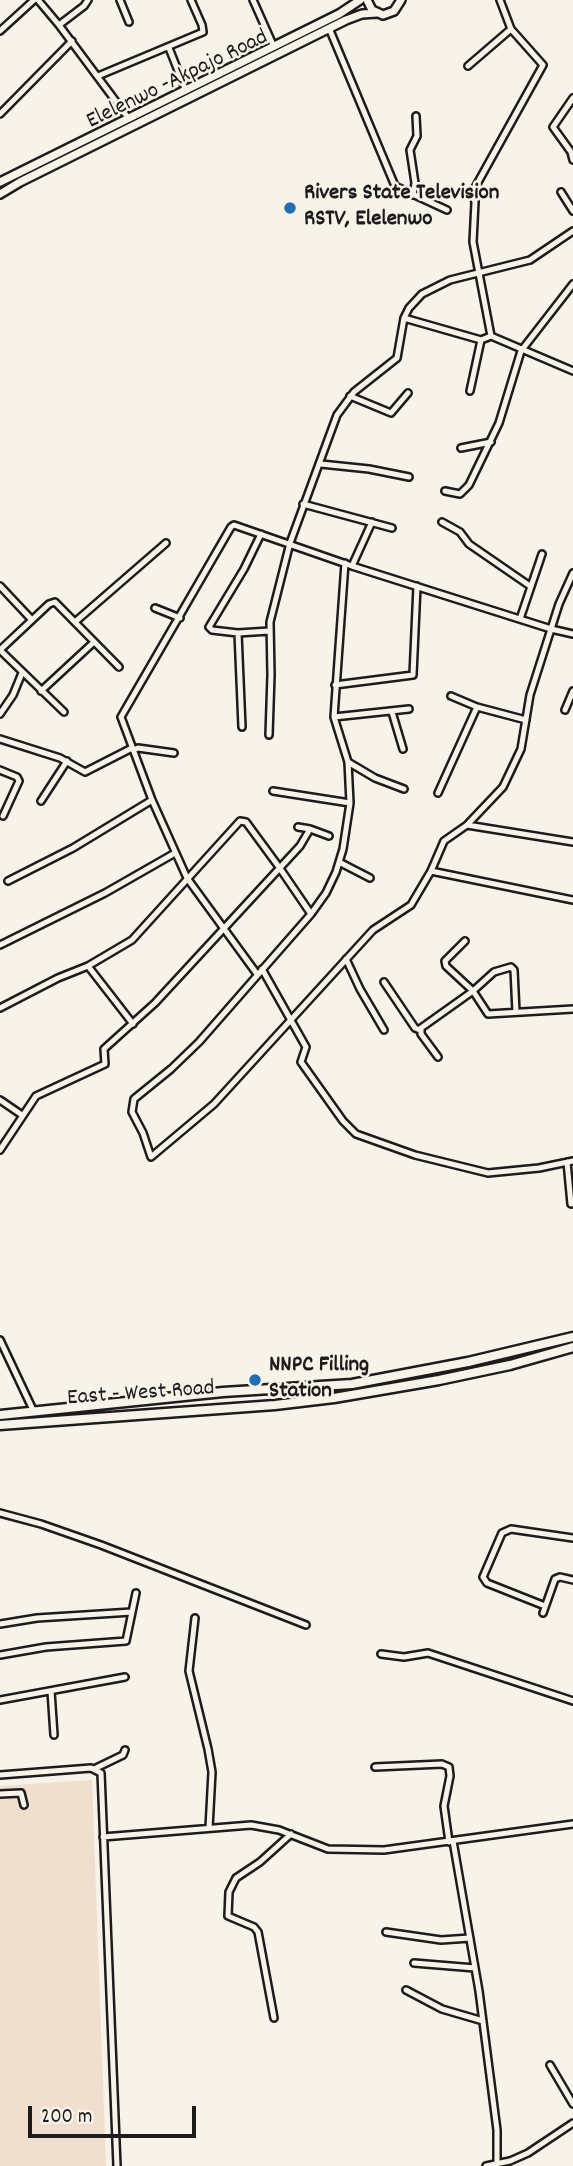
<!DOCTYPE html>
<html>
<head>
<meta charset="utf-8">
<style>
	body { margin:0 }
	#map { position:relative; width:573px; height:2166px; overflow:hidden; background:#f7f3e8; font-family:Dekko,sans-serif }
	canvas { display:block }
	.scale { position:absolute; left:28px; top:2106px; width:168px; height:32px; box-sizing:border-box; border:4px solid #1c1c1c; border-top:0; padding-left:9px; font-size:21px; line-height:24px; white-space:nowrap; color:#1c1c1c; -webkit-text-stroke:5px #f7f3e8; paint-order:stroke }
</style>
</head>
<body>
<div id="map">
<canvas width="573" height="2166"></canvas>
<div class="scale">200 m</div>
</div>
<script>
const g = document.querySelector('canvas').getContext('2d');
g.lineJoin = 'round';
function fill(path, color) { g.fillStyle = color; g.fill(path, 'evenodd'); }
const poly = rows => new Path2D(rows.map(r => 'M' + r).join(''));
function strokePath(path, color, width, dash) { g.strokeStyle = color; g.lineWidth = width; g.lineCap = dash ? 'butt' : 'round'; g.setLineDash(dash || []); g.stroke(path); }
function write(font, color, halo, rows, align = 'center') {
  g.font = font + ' Dekko,sans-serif'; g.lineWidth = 5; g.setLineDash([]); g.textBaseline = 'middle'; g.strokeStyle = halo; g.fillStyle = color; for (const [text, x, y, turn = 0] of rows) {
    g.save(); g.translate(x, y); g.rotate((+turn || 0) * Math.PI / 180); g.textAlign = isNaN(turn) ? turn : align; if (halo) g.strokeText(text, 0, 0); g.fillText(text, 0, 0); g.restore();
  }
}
const built = poly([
	[92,1780,106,2166,0,2166,0,1786]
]);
const street = poly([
	[38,0,59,25,129,119],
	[120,0,129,22],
	[253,0,274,47],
	[59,25,84,6,88,0],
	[329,28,395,186,447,210],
	[0,31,34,0],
	[169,48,186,91],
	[468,66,511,29],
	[98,76,203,32,202,25,191,0],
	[573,98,553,127,571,152,573,160],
	[0,114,72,41],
	[561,192,573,211],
	[413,195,415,183,410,150,417,136,416,116],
	[404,318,481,340],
	[491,336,473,242,475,202,472,193,543,65,511,29,500,0],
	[491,336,573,371],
	[470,391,481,340,491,336],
	[350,396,391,413,408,393],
	[461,448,491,442],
	[321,464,369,469,409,477],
	[445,491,460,494,469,485,499,423,521,351,573,284],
	[303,504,392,528],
	[442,522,460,532,469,544,530,586],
	[261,534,244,569,209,627,212,630,238,633,269,631],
	[345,563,334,717,348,762,350,803,343,849,336,872,326,893,311,914,199,1042,171,1069,134,1099,132,1112,143,1133,151,1157,214,1104,373,930,411,905,431,871,444,841,467,825,503,787,521,749,530,695,559,604,573,573],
	[352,566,372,522],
	[0,586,32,620],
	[155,608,180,618],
	[520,619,542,554],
	[75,622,166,543],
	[238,633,242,727],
	[0,650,49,604,55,602,119,667],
	[0,650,64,712],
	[335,685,413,675,417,586],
	[41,691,94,642],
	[451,696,477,707,526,720],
	[565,710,573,691],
	[392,712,403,749],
	[0,714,13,695,22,673],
	[334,717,409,709],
	[269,735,271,675,270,622,290,543,337,415,354,392,397,358,404,318,409,308,422,294,450,280,530,260,573,231],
	[0,739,60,758,85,772,132,748],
	[133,750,138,748,174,753],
	[348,762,375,778,404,789],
	[0,770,17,777,19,781,3,816],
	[273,791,350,803],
	[438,793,477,707],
	[41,801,67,761],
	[467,825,573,842],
	[298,827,310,829],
	[339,862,370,878],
	[431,871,573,900],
	[8,881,73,848,152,800],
	[465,941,445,961,446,966,473,991,488,1014,573,1009],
	[0,945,105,893,175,853],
	[346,959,360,989,384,1030],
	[88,966,133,1024],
	[262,969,306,1047,301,1062,343,1121,356,1134,415,1155,488,1173,539,1168,573,1161],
	[257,974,187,878,152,800,121,717,231,527,234,525,352,566,551,629,573,634],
	[384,982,415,1028,420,1030],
	[0,1008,58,978,88,966,132,940,240,821,246,822,279,867,311,914],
	[438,1057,421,1034,421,1028,473,991,494,972,511,967,514,970,516,1012],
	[0,1100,22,1115],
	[0,1150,36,1096,105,1064,104,1049,155,1003,300,846,310,829,329,836],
	[567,1162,571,1204],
	[0,1340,34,1412],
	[0,1513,41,1524,101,1545,306,1625],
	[545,1606,487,1583,483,1577,502,1533,511,1529,573,1538],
	[543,1613,555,1579,560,1577,573,1580],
	[195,1618,189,1671,208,1749,212,1772,209,1828],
	[0,1624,37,1618,132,1612],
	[381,1654,404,1657,428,1653,573,1701],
	[0,1655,46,1647,126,1641,136,1593],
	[51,1691,54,1735],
	[0,1700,125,1677],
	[375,1767,442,1764,449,1767,450,1776,444,1806,449,1842],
	[94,1769,123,1755,125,1750],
	[0,1775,91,1768,101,1773,117,2166],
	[0,1794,21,1793,24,1805],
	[103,1837,251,1825,279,1830,328,1849,384,1850,573,1824],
	[453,1841,479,1991,497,2130,497,2163],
	[386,1932,441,1940,470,1938],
	[414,1963,475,1968],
	[406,1990,442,2009,483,2021],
	[274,2018,258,1932,254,1927,228,1916,229,1892,236,1878,260,1862,291,1834],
	[550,2065,573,2104],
	[486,2166,510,2161,528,2153,573,2123]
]);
const secondary = poly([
	[367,0,372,10,383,15,394,11,401,0],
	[0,182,339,14,360,0],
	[0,194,20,182,346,20,362,14,377,13]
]);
const primary = poly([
	[0,1415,223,1392,352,1384,468,1362,573,1337],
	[0,1425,275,1405,334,1398,439,1380,510,1365,573,1347]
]);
const markers = [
	[290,208,7,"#1f6fb2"],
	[255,1380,7,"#1f6fb2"]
];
const streetNames = [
	["Elelenwo -Akpajo Road",178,81,-26],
	["East - West Road",141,1395,-4]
];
const poiNames = [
	["Rivers State Television",304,195],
	["RSTV, Elelenwo",304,221],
	["NNPC Filling",269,1367],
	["Station",269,1393]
];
fill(built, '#f0decf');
strokePath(street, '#1c1c1c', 10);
strokePath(secondary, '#1c1c1c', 12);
strokePath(primary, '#1c1c1c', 13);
strokePath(street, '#f7f3e8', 5);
strokePath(secondary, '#f7f3e8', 7);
strokePath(primary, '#f7f3e8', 8);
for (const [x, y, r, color] of markers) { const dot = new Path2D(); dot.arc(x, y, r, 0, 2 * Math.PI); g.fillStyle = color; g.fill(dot); strokePath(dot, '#f7f3e8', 2.5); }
write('23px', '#1c1c1c', '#f7f3e8', streetNames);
write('bold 23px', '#1c1c1c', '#f7f3e8', poiNames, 'left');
</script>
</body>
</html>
